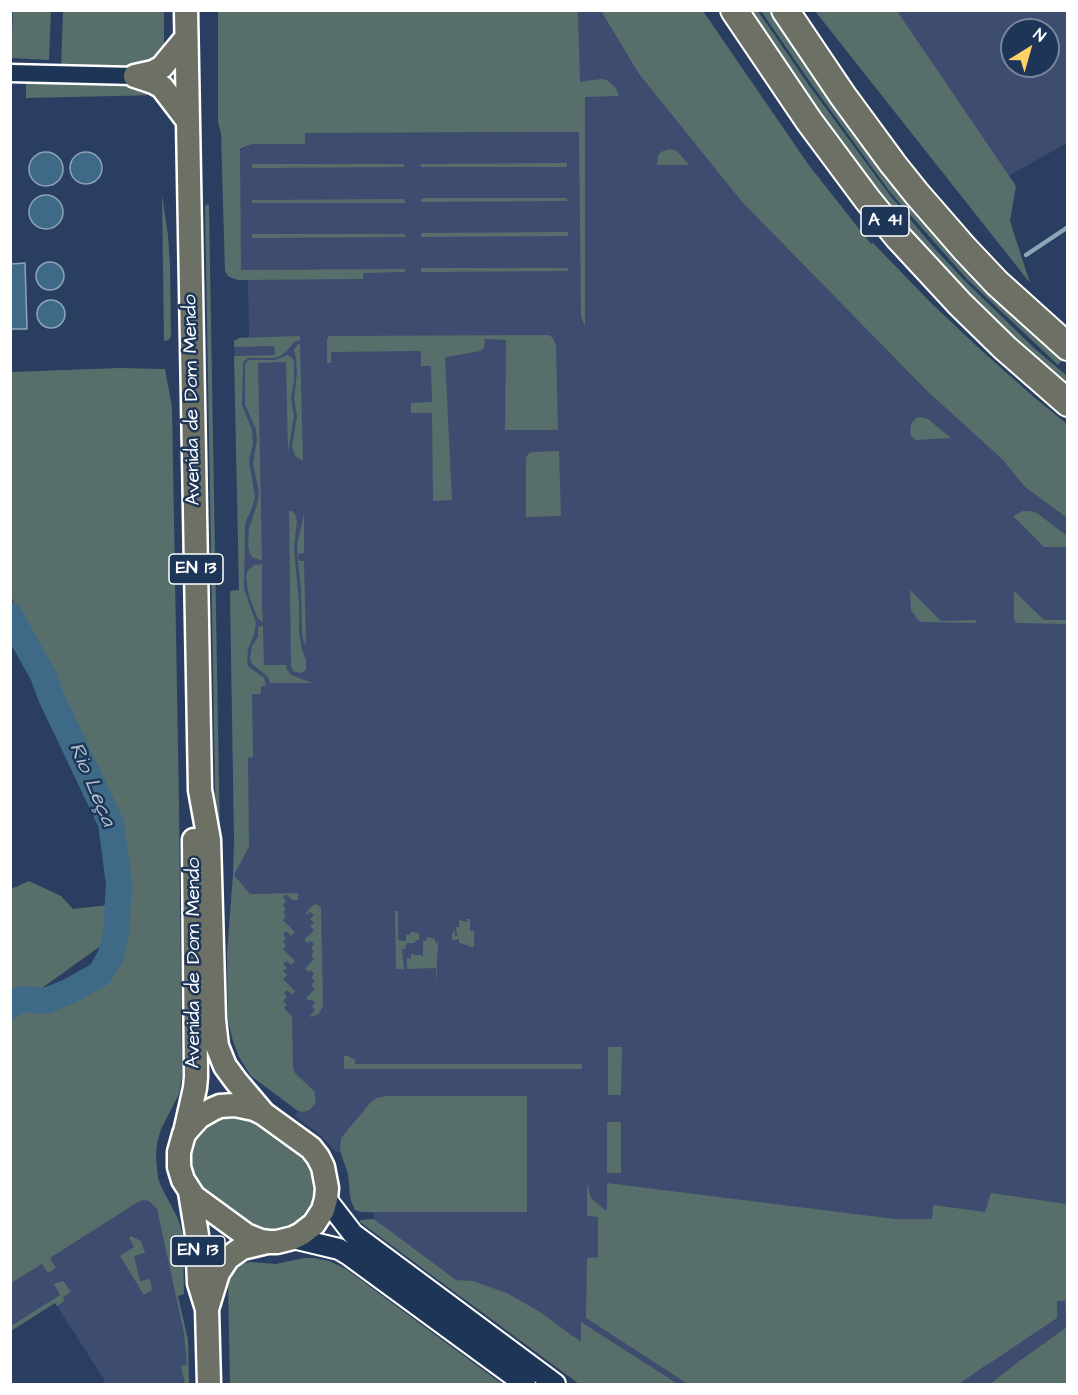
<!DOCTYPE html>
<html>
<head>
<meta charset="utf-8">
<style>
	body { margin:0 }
	#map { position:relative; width:1078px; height:1395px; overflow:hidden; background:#2a3e61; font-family:"Architects Daughter",sans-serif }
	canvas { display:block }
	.frame { position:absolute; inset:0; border:12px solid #fff; pointer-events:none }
	.north { position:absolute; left:1000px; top:18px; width:60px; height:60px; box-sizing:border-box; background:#1d3557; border:2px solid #77869a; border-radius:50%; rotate:37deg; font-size:16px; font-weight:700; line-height:24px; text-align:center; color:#fff }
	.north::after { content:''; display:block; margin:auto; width:21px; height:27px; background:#ffd166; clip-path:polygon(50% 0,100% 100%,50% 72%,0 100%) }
</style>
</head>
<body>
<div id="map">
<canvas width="1078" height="1395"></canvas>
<div class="frame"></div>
<div class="north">N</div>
</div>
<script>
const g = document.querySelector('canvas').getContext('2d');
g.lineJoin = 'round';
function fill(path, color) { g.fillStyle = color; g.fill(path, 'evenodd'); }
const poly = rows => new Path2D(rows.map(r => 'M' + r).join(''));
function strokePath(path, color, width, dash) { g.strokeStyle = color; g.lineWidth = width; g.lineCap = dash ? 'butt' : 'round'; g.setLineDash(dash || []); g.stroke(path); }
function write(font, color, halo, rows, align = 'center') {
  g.font = font + ' "Architects Daughter",sans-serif'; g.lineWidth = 5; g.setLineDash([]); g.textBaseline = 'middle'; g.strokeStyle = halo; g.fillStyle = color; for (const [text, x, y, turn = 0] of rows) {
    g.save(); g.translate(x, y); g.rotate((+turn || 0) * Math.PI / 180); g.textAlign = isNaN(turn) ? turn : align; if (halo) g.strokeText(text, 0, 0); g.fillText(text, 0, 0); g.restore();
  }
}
const built = poly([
	[578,11,601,11,639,74,742,202,927,391,1002,459,1025,487,1067,518,1067,1368,1040,1384,669,1384,465,1294,462,1298,360,1222,360,1220,374,1219,374,1213,361,1212,355,1210,353,1206,349,1194,350,1182,347,1170,341,1151,336,1152,321,1136,295,1116,298,1111,251,1075,239,1057,233,1041,228,1021,227,953,233,875,234,840,230,591,239,590,234,341,239,338,249,337,248,283,248,280,233,279,228,276,225,271,222,160,252,144,304,144,304,133,579,132],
	[891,11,1067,11,1067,143,1001,180],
	[1012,30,1048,30,1048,66,1012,66],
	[153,1190,188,1340,189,1384,99,1384,105,1381,55,1303,11,1331,11,1280]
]);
const green = poly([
	[13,11,51,11,49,60,11,58],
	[63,11,164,11,164,52,148,69,61,67],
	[218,11,578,11,580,82,592,80,603,79,607,80,616,88,619,96,585,97,585,324,584,324,581,317,579,132,305,133,305,144,252,144,240,149,241,270,405,269,405,272,363,273,363,279,238,280,228,276,225,271,221,133,218,122],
	[601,11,703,11,808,164,871,244,873,243,933,305,982,351,1035,398,1067,424,1067,518,1025,487,1002,459,927,391,742,202,639,74],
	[750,11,758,11,808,84,889,194,935,249,965,281,1033,347,1067,376,1067,385,1002,327,961,287,888,205,843,145,799,83],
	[761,11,769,11,811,73,856,136,901,194,954,256,1013,315,1062,360,1058,365,967,279,890,192,810,82],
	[815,11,897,11,1016,186,1010,221,1030,283],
	[29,81,138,83,139,91,150,92,160,95,26,98,26,84],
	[669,149,677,151,689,165,657,165,658,156,661,152],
	[562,163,567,163,567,167,421,167,421,164,426,164],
	[252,164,404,164,404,167,257,168,252,168],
	[162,195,168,235,170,265,171,336,169,340,164,341],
	[567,198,567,201,421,202,421,199,426,198],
	[404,199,405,203,252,203,252,200,257,200],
	[208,204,209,206,220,843,216,841,205,206],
	[568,232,568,236,562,236,421,237,421,233],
	[252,234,405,234,405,237,252,238],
	[421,268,568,268,568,271,426,272,421,272],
	[549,335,553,338,556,345,558,430,505,430,506,340,485,339,484,348,481,351,445,357,452,500,433,501,432,413,411,413,411,403,432,402,431,366,421,366,421,351,331,352,331,363,327,363,327,339,329,336],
	[300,336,300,340,294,342,287,351,280,356,274,358,248,358,244,361,243,364,242,405,252,430,253,444,249,460,255,497,252,508,246,521,245,528,244,589,256,623,254,635,248,649,247,662,249,667,264,678,266,686,261,686,261,694,252,694,253,757,248,758,249,847,234,875,250,894,298,893,298,900,292,900,286,894,283,897,286,901,283,905,286,909,283,912,286,916,283,920,295,932,291,936,286,931,283,934,286,938,283,942,286,946,283,949,295,961,291,965,287,961,283,964,287,968,283,971,287,975,283,979,295,991,292,995,287,990,284,993,287,997,283,1001,287,1005,284,1008,292,1017,293,1067,295,1073,316,1093,314,1094,316,1102,310,1110,303,1112,298,1111,251,1076,239,1057,233,1041,228,1021,227,953,233,875,234,840,230,591,239,590,234,356,275,355,274,346,234,347,234,341,239,338],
	[298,344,300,344,303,461,295,456,292,446,297,416,294,398,297,374,296,358,294,350],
	[288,355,293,359,294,364,294,380,291,398,294,416,288,452,286,362,258,363,262,560,260,560,252,557,249,552,248,544,249,528,257,505,259,491,253,464,257,440,256,429,245,405,245,366,246,362,249,360,275,360],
	[119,368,165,369,172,407,179,805,182,1077,179,1094,161,1129,157,1143,156,1157,158,1178,161,1186,178,1219,183,1234,184,1294,178,1296,188,1340,189,1384,185,1384,181,1366,187,1365,184,1333,157,1209,149,1201,143,1200,138,1202,50,1258,56,1268,48,1273,42,1264,11,1283,11,1019,14,1016,18,1006,24,1002,59,1007,97,985,116,957,124,939,125,918,114,815,88,760,46,663,14,605,11,594,11,372],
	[921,417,928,419,951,438,915,440,910,434,911,424,916,418],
	[559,451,561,516,526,517,526,458,528,454,531,452],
	[289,511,292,511,295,514,297,521,294,548,299,602,299,632,302,650,306,660,306,670,300,673,293,671,291,665],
	[1023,511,1030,511,1037,513,1067,536,1067,547,1044,547,1013,516],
	[304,514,304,553,298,554,299,561,304,561,306,645,303,640,302,630,301,590,298,561,297,544],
	[262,564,262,606,263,622,258,619,249,596,246,578,247,572,249,569,255,565],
	[910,590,941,621,976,620,976,623,922,622,918,620,911,610],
	[1014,591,1044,620,1067,620,1067,624,1016,623,1014,619],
	[260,626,263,626,264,665,286,665,287,670,291,675,312,683,270,683,268,677,252,664,250,659,252,646,258,637,258,628],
	[29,881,61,896,73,909,108,905,107,937,102,945,42,988,30,990,11,998,11,889],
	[317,904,321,908,323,1006,319,1014,311,1017,310,1016,315,1010,312,1006,315,1003,312,999,309,1001,306,998,315,989,311,985,315,981,311,977,314,974,311,970,309,972,305,969,314,959,311,955,314,952,311,948,314,944,310,941,308,943,304,940,314,930,310,926,314,923,310,919,314,915,310,912,306,915,305,914,313,905],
	[395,911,398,911,398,940,406,941,406,935,409,935,411,932,419,933,419,940,416,940,416,941,414,943,407,943,405,949,402,949,404,969,396,969],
	[467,919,470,919,470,931,474,931,474,947,470,947,470,946,459,943,459,939,452,941,452,933,454,933,454,930,455,930,455,936,457,936,456,927,459,927,459,920,467,922],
	[427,937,435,939,436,944,438,941,438,953,437,953,437,984,436,968,407,969,407,958,409,958,411,960,411,954,414,954,414,957,415,955,422,955,422,957,423,957,423,941,426,941],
	[608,1047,622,1047,621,1095,608,1095],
	[344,1056,348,1056,355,1060,355,1064,582,1064,582,1069,344,1069],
	[386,1096,527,1096,527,1212,361,1212,355,1210,351,1201,348,1174,340,1151,341,1138,371,1102,377,1098],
	[229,1115,254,1119,304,1155,311,1164,317,1187,314,1204,306,1217,294,1227,281,1231,264,1231,250,1225,202,1190,192,1175,189,1157,193,1141,197,1134,211,1121],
	[607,1122,621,1122,621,1173,607,1173],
	[587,1183,591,1198,600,1206,607,1211,607,1183,895,1219,932,1219,933,1205,985,1212,991,1193,1067,1204,1067,1318,1066,1318,1065,1301,1057,1301,1057,1318,987,1365,986,1365,959,1384,688,1384,586,1318,587,1258,598,1257,598,1217,587,1216],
	[374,1219,456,1280,473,1281,507,1293,540,1312,581,1342,581,1322,678,1384,579,1384,360,1222,360,1220],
	[131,1236,141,1241,145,1253,134,1256,140,1281,150,1279,151,1283,152,1290,144,1295,120,1256,134,1247,129,1238],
	[304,1258,314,1258,329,1261,346,1269,502,1384,230,1384,228,1284,230,1275,236,1267,245,1263,250,1262,276,1264],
	[63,1281,71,1292,63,1297,64,1301,57,1306,55,1303,11,1331,11,1326,60,1295,54,1284],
	[1067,1327,1067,1383,1066,1384,990,1384,1018,1362]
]);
const water = poly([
	'70 168a16 16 0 1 1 32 0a16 16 0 1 1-32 0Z',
	'29 169a17 17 0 1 1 34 0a17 17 0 1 1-34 0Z',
	'29 212a17 17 0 1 1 34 0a17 17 0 1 1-34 0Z',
	'36 276a14 14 0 1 1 28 0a14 14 0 1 1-28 0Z',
	[25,263,27,329,11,329,11,264,25,263],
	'37 314a14 14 0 1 1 28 0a14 14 0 1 1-28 0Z'
]);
const stream = poly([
	[1026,255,1068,227]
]);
const river = poly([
	[10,616,43,675,51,697,111,823,119,884,116,933,111,955,100,974,68,992,45,1001,21,999,10,1006]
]);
const tertiary = poly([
	[10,73,135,76]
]);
const secondary = poly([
	[326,1199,353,1234,555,1384],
	[293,1238,339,1249,349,1255,525,1384]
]);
const primary = poly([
	[186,10,200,790,209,840,214,1020,217,1046,225,1066,236,1081,264,1114],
	[135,76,153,82,162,87,188,121],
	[135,76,153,72,162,67,186,38],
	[235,1105,254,1109,264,1114,311,1148,318,1157,323,1167,327,1188,326,1199,323,1210,314,1224,301,1234,293,1238,277,1242,269,1242,261,1241,246,1235,194,1197,183,1180,179,1167,179,1152,184,1134,189,1128,199,1117,213,1109,220,1106,235,1105],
	[185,1132,195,1088,196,1077,194,840],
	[190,1192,197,1235,199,1283,207,1309,209,1384],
	[207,1309,218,1273,228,1258,242,1248,267,1242]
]);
const motorway = poly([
	[734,10,809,121,867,199,898,237,960,304,1005,348,1068,403],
	[785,10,843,96,893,164,917,194,964,248,997,283,1068,347]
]);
const shields = [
	[885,221,48],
	[196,569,54],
	[198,1251,54]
];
const shieldNames = [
	["A 41",885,221],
	["EN 13",196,569],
	["EN 13",198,1251]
];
const streetNames = [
	["Avenida de Dom Mendo",193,400,-91],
	["Avenida de Dom Mendo",195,963,-90]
];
const waterNames = [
	["Rio Leça",91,785,67]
];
fill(built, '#3d4c6f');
fill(green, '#576e6b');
fill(water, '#3f6a87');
strokePath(water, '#8ca6b7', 1.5);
strokePath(stream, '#8ca6b7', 4.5);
strokePath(river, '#3f6a87', 26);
strokePath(tertiary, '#fff', 21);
strokePath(secondary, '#fff', 24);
strokePath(primary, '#fff', 27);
strokePath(motorway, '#fff', 30);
strokePath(tertiary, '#1d3557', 16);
strokePath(secondary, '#1d3557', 20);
strokePath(primary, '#6c7065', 22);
strokePath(motorway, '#6c7065', 26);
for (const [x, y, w] of shields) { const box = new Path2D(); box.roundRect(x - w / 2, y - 15, w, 30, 4.5); g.fillStyle = '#1d3557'; g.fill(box); strokePath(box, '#fff', 1.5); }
write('bold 18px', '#fff', null, shieldNames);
write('20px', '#fff', '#1d3557', streetNames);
write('italic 21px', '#b2c3cf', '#1d3557', waterNames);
</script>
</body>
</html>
